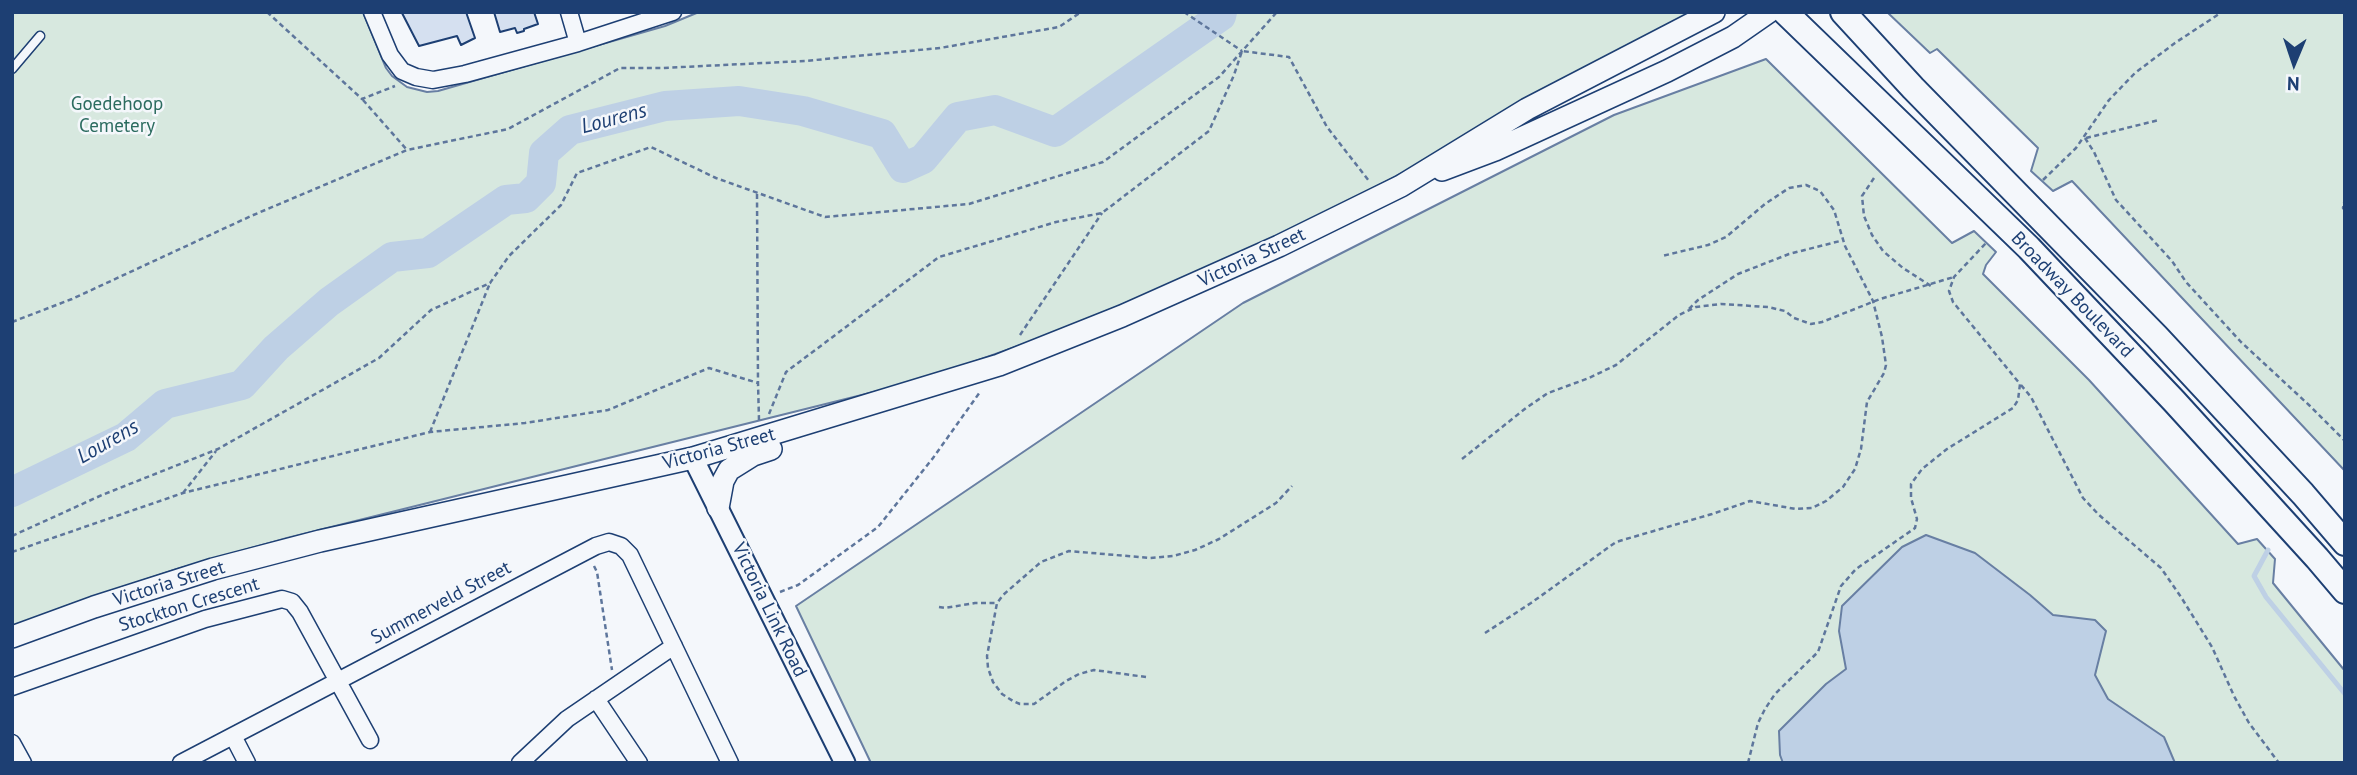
<!DOCTYPE html>
<html>
<head>
<meta charset="utf-8">
<style>
	body { margin:0 }
	#map { position:relative; width:2357px; height:775px; overflow:hidden; background:#f4f7fb; font-family:"PT Sans",sans-serif }
	canvas { display:block }
	.frame { position:absolute; inset:0; border:14px solid #1d3f73; pointer-events:none }
	.north { position:absolute; left:2259px; top:28px; width:70px; height:70px; -webkit-text-stroke:5px #f4f7fb; paint-order:stroke; rotate:182deg; font-size:19px; font-weight:700; line-height:28px; text-align:center; color:#1d3f73 }
	.north::after { content:''; display:block; margin:auto; width:24px; height:32px; background:#1d3f73; clip-path:polygon(50% 0,100% 100%,50% 72%,0 100%) }
</style>
</head>
<body>
<div id="map">
<canvas width="2357" height="775"></canvas>
<div class="frame"></div>
<div class="north">N</div>
</div>
<script>
const g = document.querySelector('canvas').getContext('2d');
g.lineJoin = 'round';
function fill(path, color) { g.fillStyle = color; g.fill(path, 'evenodd'); }
const poly = rows => new Path2D(rows.map(r => 'M' + r).join(''));
function strokePath(path, color, width, dash) { g.strokeStyle = color; g.lineWidth = width; g.lineCap = dash ? 'butt' : 'round'; g.setLineDash(dash || []); g.stroke(path); }
function write(font, color, halo, rows, align = 'center') {
  g.font = font + ' "PT Sans",sans-serif'; g.lineWidth = 5; g.setLineDash([]); g.textBaseline = 'middle'; g.strokeStyle = halo; g.fillStyle = color; for (const [text, x, y, turn = 0] of rows) {
    g.save(); g.translate(x, y); g.rotate((+turn || 0) * Math.PI / 180); g.textAlign = isNaN(turn) ? turn : align; if (halo) g.strokeText(text, 0, 0); g.fillText(text, 0, 0); g.restore();
  }
}
const green = poly([
	[12,12,363,12,386,68,392,76,407,87,427,92,438,91,665,26,699,12,1691,12,1453,147,1256,248,1052,334,922,380,287,538,177,569,69,605,12,627,12,12],
	[1887,12,2345,12,2345,471,2072,181,2053,191,2031,171,2038,148,1937,49,1930,53,1887,12],
	[1766,59,1952,243,1974,231,1996,252,1986,265,1983,274,2089,380,2238,544,2257,539,2275,559,2273,583,2345,671,2345,763,871,763,796,606,1243,303,1614,115,1766,59]
]);
const water = poly([
	[1926,535,1975,553,2030,595,2053,615,2095,620,2106,631,2095,675,2108,699,2164,737,2175,763,1783,763,1780,755,1779,731,1826,684,1846,669,1839,631,1842,606,1902,547,1926,535]
]);
const stream = poly([
	[2268,550,2254,576,2266,597,2345,694]
]);
const river = poly([
	[12,492,126,437,165,404,242,385,276,348,329,302,392,257,428,253,506,200,526,198,541,183,544,153,570,130,665,106,739,101,803,111,882,134,903,168,923,159,958,117,995,110,1055,132,1221,16,1222,12]
]);
const building = poly([
	[466,12,475,38,461,45,457,36,419,46,402,13,466,12],
	[494,12,534,12,538,24,524,29,524,31,517,33,515,28,500,32,494,12]
]);
const path = poly([
	[267,12,362,99,395,86],
	[1184,12,1242,51],
	[363,100,407,150],
	[2085,138,2094,152,2116,200,2172,261,2186,282,2241,342,2310,406,2345,441],
	[2086,138,2159,120],
	[1874,178,1862,196,1864,216,1872,235,1883,251,1903,268,1931,286],
	[2043,180,2076,148,2109,100,2135,73,2175,43,2222,12],
	[757,194,758,383],
	[2345,198,2343,208,2345,210],
	[1689,309,1698,300,1738,274,1789,254,1844,240],
	[12,322,72,299,251,216,407,150,508,129,620,68,663,68,805,61,940,48,1059,27,1081,12],
	[1020,335,1102,213],
	[2021,385,2031,397,2083,498,2099,515,2161,568,2181,597,2212,647,2234,696,2249,723,2279,763],
	[769,414,786,372,939,257,1056,222,1102,213,1209,131,1234,75,1242,51,1289,57,1327,127,1369,181],
	[430,432,490,283],
	[1462,459,1526,408,1548,393,1589,378,1616,365,1679,315,1696,307,1721,304,1768,307,1785,311,1794,318,1811,324,1822,322,1880,299,1954,277],
	[183,493,216,451],
	[12,536,102,495,218,449,379,358,431,310,490,283,509,256,561,205,577,173,651,147,716,178,825,217,969,204,1103,162,1219,77,1277,12],
	[12,552,183,493,430,432,525,423,608,410,709,368,758,383,759,420],
	[594,566,597,572,612,670],
	[780,592,798,585,878,527,933,458,980,392],
	[939,607,945,608,975,603,997,603],
	[1485,633,1531,603,1616,542,1712,514,1750,501,1796,509,1812,508,1826,501,1843,487,1855,469,1861,449,1867,402,1884,373,1886,365,1882,337,1873,301,1845,246,1834,210,1820,191,1806,185,1789,188,1765,204,1726,237,1708,245,1662,256],
	[1146,677,1094,670,1079,674,1066,681,1034,704,1020,704,1013,701,1002,694,993,682,988,668,987,656,997,603,1003,595,1041,562,1069,551,1150,558,1173,556,1195,550,1219,539,1276,503,1292,486],
	[1748,763,1758,723,1765,709,1775,694,1818,652,1841,586,1856,569,1915,528,1917,519,1911,498,1911,484,1922,469,1947,449,2013,408,2018,400,2020,384,1953,302,1949,291,1954,277,1986,243]
]);
const service = poly([
	[12,69,40,36]
]);
const minor = poly([
	[372,12,390,55,402,71,416,77,433,80,465,74,578,43,673,12],
	[569,12,578,43],
	[12,687,205,619,282,599,292,602,300,612,370,740],
	[596,699,639,763],
	[233,736,247,763],
	[12,743,23,763],
	[181,763,596,546,609,542,621,546,630,555,730,763],
	[520,763,567,719,674,646]
]);
const tertiary = poly([
	[693,458,845,763]
]);
const secondary = poly([
	[1442,170,1495,150,1667,71,1733,37,1769,12],
	[718,508,723,481,729,470,753,455,771,449],
	[12,637,94,607,213,569,320,541,693,458,999,365,1122,316,1279,246,1401,186,1527,109,1714,12]
]);
const primary = poly([
	[1785,12,2029,248,2174,401,2317,558,2345,591],
	[1843,12,1913,88,2157,337,2303,494,2345,543]
]);
const parkNames = [
	["Goedehoop",117,105],
	["Cemetery",117,127]
];
const streetNames = [
	["Victoria Street",1252,258,-25],
	["Broadway Boulevard",2072,295,46],
	["Victoria Street",719,449,-15],
	["Victoria Street",169,584,-17],
	["Summerveld Street",441,603,-28],
	["Stockton Crescent",189,605,-17],
	["Victoria Link Road",769,610,64]
];
const waterNames = [
	["Lourens",614,119,-15],
	["Lourens",108,442,-30]
];
fill(green, '#d7e8df');
strokePath(green, '#687fa3', 2);
fill(water, '#bed0e5');
strokePath(water, '#687fa3', 2);
strokePath(stream, '#bed0e5', 5);
strokePath(river, '#bed0e5', 30);
fill(building, '#d5e0f0');
strokePath(building, '#1d3f73', 2);
strokePath(service, '#1d3f73', 11);
strokePath(minor, '#1d3f73', 19);
strokePath(tertiary, '#1d3f73', 23);
strokePath(secondary, '#1d3f73', 24);
strokePath(primary, '#1d3f73', 28);
strokePath(path, '#5e769c', 2.5, [5, 3.5]);
strokePath(service, '#f4f7fb', 8);
strokePath(minor, '#f4f7fb', 16);
strokePath(tertiary, '#f4f7fb', 19);
strokePath(secondary, '#f4f7fb', 21);
strokePath(primary, '#f4f7fb', 24);
write('19px', '#2c6c60', '#f4f7fb', parkNames);
write('19px', '#1d3f73', '#f4f7fb', streetNames);
write('italic 21px', '#1d3f73', '#f4f7fb', waterNames);
</script>
</body>
</html>
